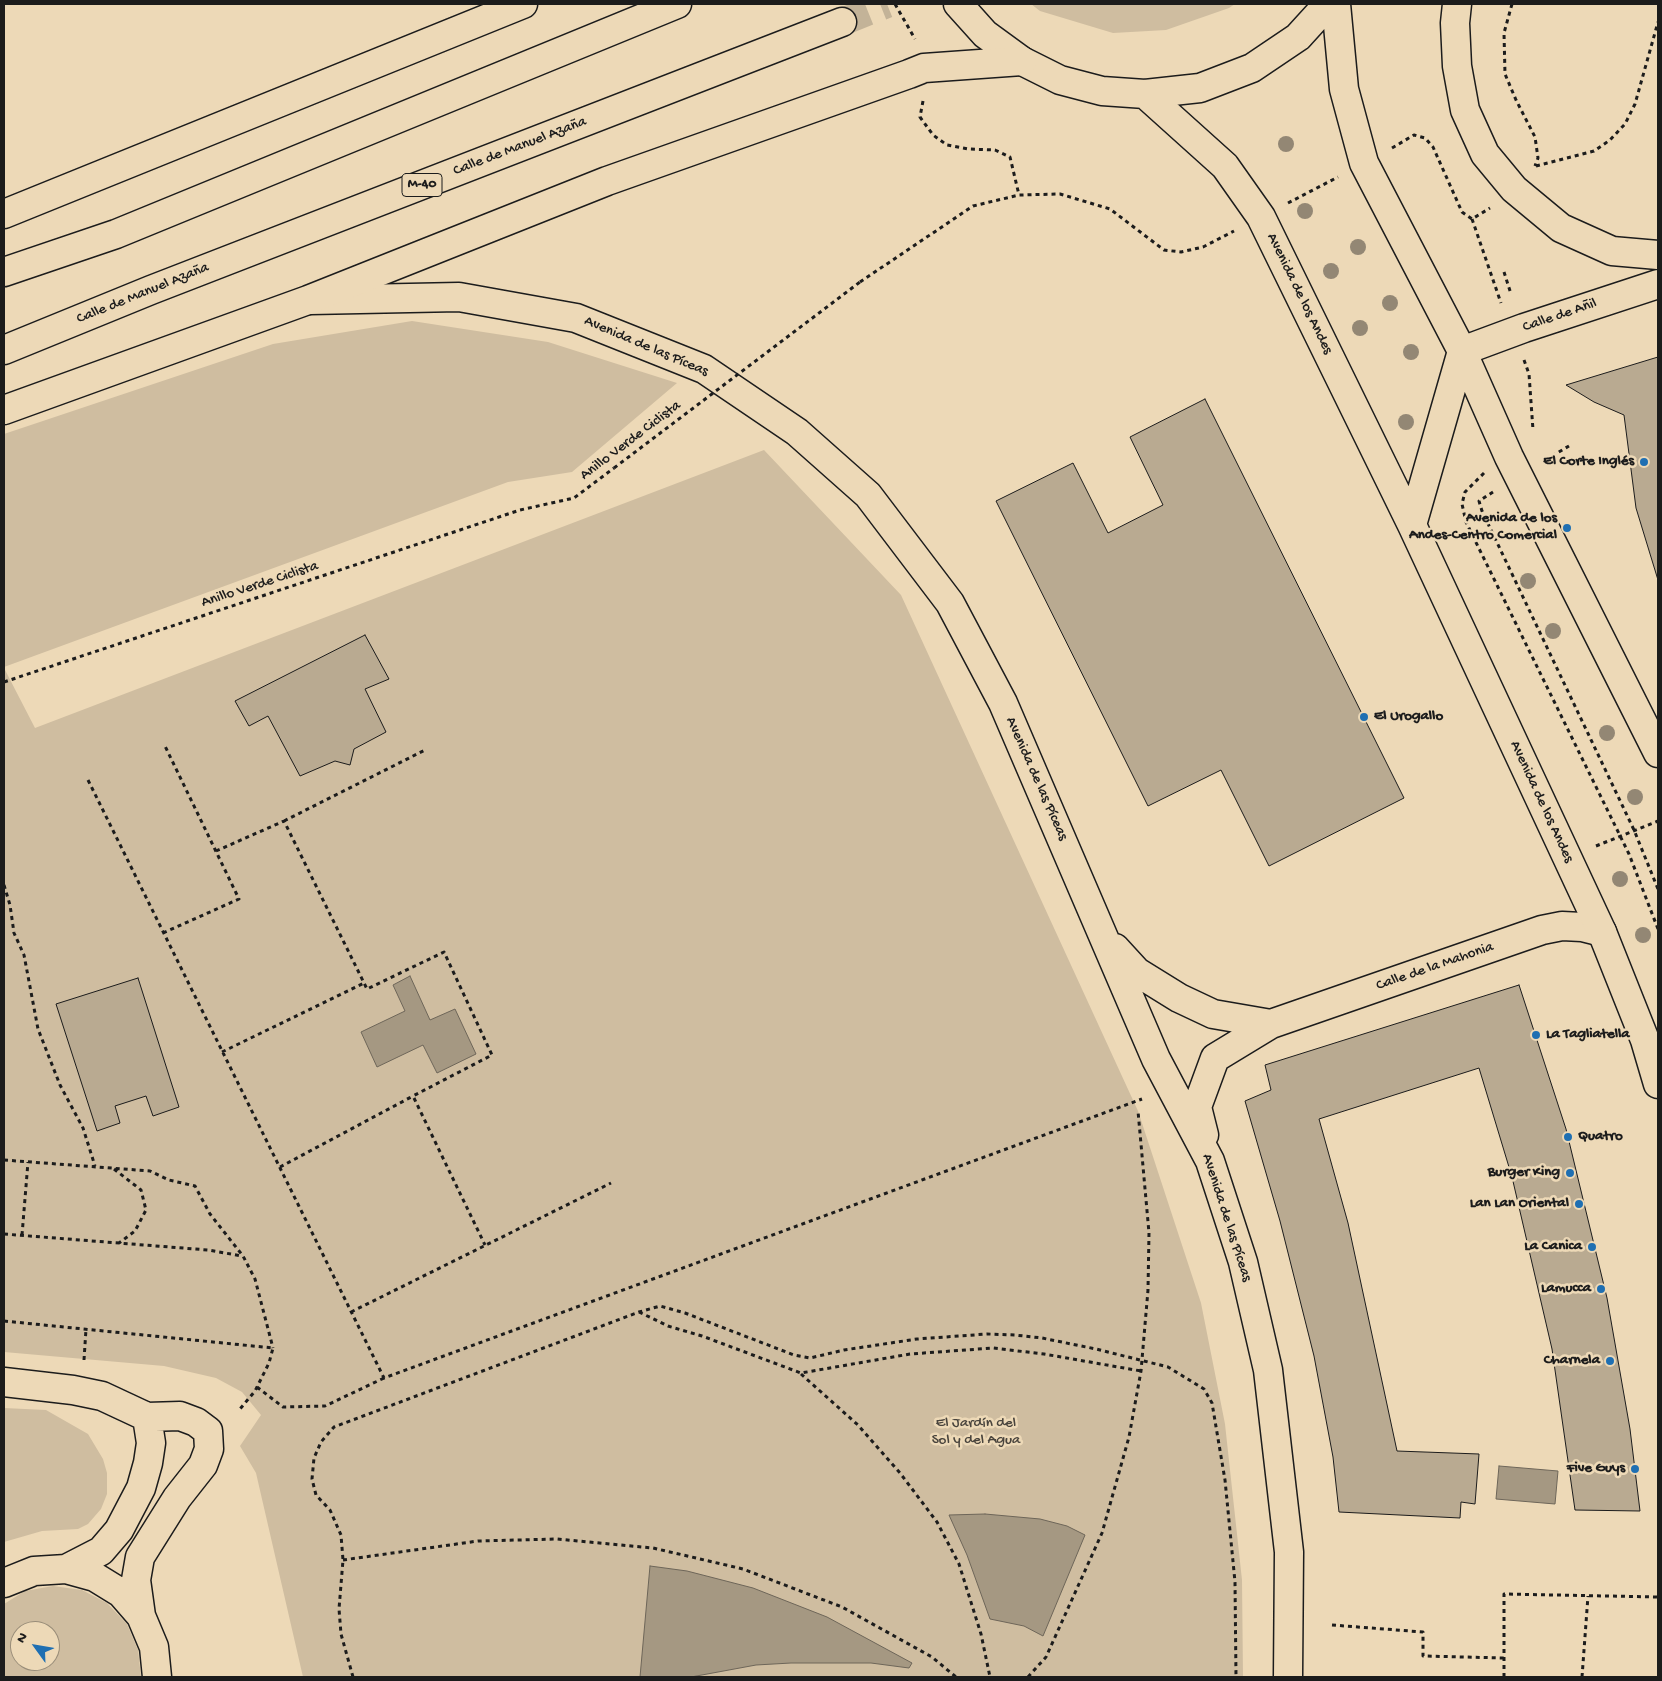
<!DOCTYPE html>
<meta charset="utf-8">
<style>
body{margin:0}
#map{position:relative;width:1662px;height:1681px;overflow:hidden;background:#edd9b7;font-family:"Gochi Hand",sans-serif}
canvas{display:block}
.frame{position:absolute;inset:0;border:5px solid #1c1c1c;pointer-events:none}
.north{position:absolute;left:10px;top:1621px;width:50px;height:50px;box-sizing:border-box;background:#edd9b7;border:1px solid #998d79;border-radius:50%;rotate:302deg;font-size:14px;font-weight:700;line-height:20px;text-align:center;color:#1c1c1c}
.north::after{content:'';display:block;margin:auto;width:18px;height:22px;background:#1f6fb2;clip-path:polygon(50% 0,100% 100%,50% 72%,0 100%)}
</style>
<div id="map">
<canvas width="1662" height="1681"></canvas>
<div class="frame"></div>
<div class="north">N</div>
</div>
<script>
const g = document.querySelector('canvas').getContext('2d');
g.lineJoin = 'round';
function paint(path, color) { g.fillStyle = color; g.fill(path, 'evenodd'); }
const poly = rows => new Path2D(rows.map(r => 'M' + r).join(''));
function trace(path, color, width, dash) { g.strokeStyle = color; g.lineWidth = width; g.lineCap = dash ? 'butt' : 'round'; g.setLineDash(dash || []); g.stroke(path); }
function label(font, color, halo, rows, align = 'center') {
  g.font = font + ' "Gochi Hand",sans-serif'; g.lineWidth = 5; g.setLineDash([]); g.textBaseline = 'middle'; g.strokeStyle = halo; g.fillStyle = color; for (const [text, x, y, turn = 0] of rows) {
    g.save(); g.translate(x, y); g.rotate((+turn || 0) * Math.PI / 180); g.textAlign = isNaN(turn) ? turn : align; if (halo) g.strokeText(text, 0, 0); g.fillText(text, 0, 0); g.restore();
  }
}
paint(poly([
 [1031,4,1235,4,1229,8,1166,30,1113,33,1040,11],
 [412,321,548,342,677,383,572,472,508,482,4,667,4,434,273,344],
 [764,450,901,595,1138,1111,1201,1303,1225,1424,1242,1580,1243,1677,303,1677,256,1473,240,1446,261,1415,242,1392,216,1378,164,1366,4,1352,4,668,35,728],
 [4,1408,46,1410,88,1434,103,1459,107,1473,107,1494,101,1509,88,1524,78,1529,42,1531,4,1542],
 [53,1586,82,1590,107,1603,127,1624,138,1650,141,1677,4,1677,4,1604,25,1591],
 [20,1631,50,1631,50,1661,20,1661]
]), '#cfbda0');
const water = poly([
 [410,976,430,1020,455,1009,476,1054,437,1073,423,1045,377,1067,361,1032,405,1011,393,985,410,976],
 [1499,1466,1558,1471,1555,1504,1496,1499,1499,1466],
 [985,1514,1040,1519,1067,1526,1085,1535,1043,1636,1024,1626,990,1619,967,1555,949,1515,985,1514],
 [650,1566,687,1571,753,1588,827,1617,912,1663,909,1668,871,1663,791,1663,756,1665,691,1677,640,1677,650,1566]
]);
paint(water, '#a59882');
trace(water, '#6e6659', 1);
const building = poly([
 [1658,357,1658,580,1636,508,1624,415,1594,402,1566,385,1658,357],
 [1205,399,1404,798,1269,866,1221,770,1148,806,996,501,1073,463,1108,533,1163,505,1130,437,1205,399],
 [365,635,389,679,365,689,386,732,354,749,350,765,335,761,300,776,268,716,249,726,235,701,365,635],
 [138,978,179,1107,153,1116,146,1096,115,1106,120,1123,97,1131,56,1004,138,978],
 [1519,985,1566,1129,1607,1298,1630,1429,1640,1511,1575,1510,1552,1349,1512,1177,1479,1068,1319,1119,1348,1223,1397,1451,1479,1454,1475,1504,1461,1502,1460,1518,1339,1512,1333,1457,1314,1356,1280,1221,1245,1101,1271,1090,1265,1065,1519,985]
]);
paint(building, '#b9aa91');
trace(building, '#1c1c1c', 1);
trace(poly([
 [842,22,887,4]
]), '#c3b398', 28, [28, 14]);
const minor = poly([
 [310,300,459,297,576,318,704,369,797,432,868,495,950,603,1003,703,1156,1059,1210,1161,1243,1262,1268,1370,1289,1552,1288,1677],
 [1462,351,1524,328,1658,284],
 [1115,948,1137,972,1179,998,1213,1014,1271,1024,1542,930,1562,926,1582,927,1602,932],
 [1204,1135,1197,1107,1215,1058,1271,1024],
 [4,1382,73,1390,102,1396,147,1417,180,1416,196,1422,208,1431,209,1449,203,1465,177,1498,140,1557,136,1580,141,1616],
 [66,1569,101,1551,119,1530,141,1488,148,1463,151,1443,147,1417],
 [4,1583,34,1571,66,1569,95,1577,121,1593,141,1616,154,1647,157,1677]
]);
const secondary = poly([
 [958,4,985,34,1022,61,1060,80,1102,91,1145,94,1200,88,1252,68,1298,37,1328,4],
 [1336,4,1344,89,1364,163,1462,351,1509,457,1658,753],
 [1145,94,1225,166,1261,217,1412,525,1602,932,1645,1040,1658,1084],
 [1412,525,1462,351]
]);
const motorway = poly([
 [1457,4,1455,23,1457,66,1465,110,1485,154,1514,189,1561,228,1612,251,1658,255],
 [4,214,523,4],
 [4,272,116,234,677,4],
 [4,350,151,290,842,22],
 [4,410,308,300,607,181,909,74,924,68,1022,61]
]);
trace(minor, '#1c1c1c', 31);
trace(secondary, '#1c1c1c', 31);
trace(motorway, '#1c1c1c', 31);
trace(poly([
 [895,4,915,39],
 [1512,4,1504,33,1505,74,1516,100,1535,137,1538,158,1535,166],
 [923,101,920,117,933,135,947,145,968,149,995,150,1010,157,1019,195],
 [1392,148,1414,135,1425,138,1433,147,1462,212,1472,219,1490,208],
 [1536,166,1594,151,1610,140,1625,124,1635,104,1658,22],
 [1288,203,1338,177],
 [1472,219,1501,303],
 [1504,272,1511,294],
 [860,282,973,206,1019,195,1060,194,1110,209,1164,250,1181,252,1203,247,1234,231],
 [1524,360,1529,374,1533,430],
 [1545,460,1569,446],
 [1484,473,1465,492,1462,504,1466,522,1629,854,1658,929],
 [1493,492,1479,501,1482,511,1634,830,1658,889],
 [4,682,520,510,574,498,614,468],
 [88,780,384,1378,1142,1099],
 [284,821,425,750],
 [1596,846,1658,821],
 [216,851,284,821,367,989,444,952,492,1055,413,1096,485,1245],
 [4,885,10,905,14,933,24,955,38,1029,60,1085,83,1128,95,1166],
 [163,933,239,899,164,744],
 [222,1052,364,983],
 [4,1160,150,1171,169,1180,195,1186,210,1214,243,1256,255,1279,273,1348],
 [280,1167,413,1096],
 [114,1169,141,1190,146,1210,135,1231,119,1243],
 [4,1234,208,1250,242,1256],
 [22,1235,28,1162],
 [351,1312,611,1183],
 [639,1312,668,1326,702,1336,801,1373,910,1354,993,1348,1044,1354,1141,1371],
 [4,1321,273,1348,269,1363,255,1391,240,1409],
 [84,1360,86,1329],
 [801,1374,858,1425,900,1473,937,1522,959,1564,981,1634,990,1677],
 [257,1387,283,1407,325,1406,384,1378],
 [343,1560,478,1541,557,1539,653,1548,743,1569,842,1607,932,1657,956,1677],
 [1332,1625,1423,1632,1423,1656,1504,1658],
 [353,1677,341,1634,339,1609,343,1560,341,1535,330,1510,316,1495,312,1479,314,1458,321,1442,334,1427,639,1312,660,1306,685,1313,794,1355,810,1358,844,1350,917,1339,987,1334,1015,1335,1042,1338,1096,1349,1168,1367,1204,1389,1212,1403,1225,1480,1235,1582,1236,1677],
 [1028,1677,1046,1657,1102,1533,1129,1437,1141,1371,1148,1290,1149,1233,1138,1111],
 [1504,1677,1504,1594,1658,1597],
 [1582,1677,1588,1596]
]), '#1c1c1c', 3, [4, 4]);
trace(minor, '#edd9b7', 28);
trace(secondary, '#edd9b7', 28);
trace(motorway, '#edd9b7', 28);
trace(poly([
 [614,468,860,282]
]), '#1c1c1c', 3, [4, 4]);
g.fillStyle = '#938774';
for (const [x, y] of [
 [1286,144],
 [1305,211],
 [1358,247],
 [1331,271],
 [1390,303],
 [1360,328],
 [1411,352],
 [1406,422],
 [1528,581],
 [1553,631],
 [1607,733],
 [1635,797],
 [1620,879],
 [1643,935]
]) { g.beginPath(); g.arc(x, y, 8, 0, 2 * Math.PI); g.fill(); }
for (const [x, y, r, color] of [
 [1644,462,5,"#1f6fb2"],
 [1567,528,5,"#1f6fb2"],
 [1364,717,5,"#1f6fb2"],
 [1536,1035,5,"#1f6fb2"],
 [1568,1137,5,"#1f6fb2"],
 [1570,1173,5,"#1f6fb2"],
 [1579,1204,5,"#1f6fb2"],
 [1592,1247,5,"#1f6fb2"],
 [1601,1289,5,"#1f6fb2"],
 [1610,1361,5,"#1f6fb2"],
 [1635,1469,5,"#1f6fb2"]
]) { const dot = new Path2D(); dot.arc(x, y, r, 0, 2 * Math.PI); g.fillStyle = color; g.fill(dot); trace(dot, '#edd9b7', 2); }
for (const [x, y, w] of [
 [422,185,40]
]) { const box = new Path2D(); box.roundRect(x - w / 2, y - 11.5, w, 23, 4); g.fillStyle = '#edd9b7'; g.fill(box); trace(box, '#1c1c1c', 1); }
label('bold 14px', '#1c1c1c', null, [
 ["M-40",422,185]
]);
label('15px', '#1c1c1c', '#edd9b7', [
 ["Calle de Manuel Azaña",520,147,-21],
 ["Calle de Manuel Azaña",143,294,-22],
 ["Avenida de los Andes",1299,294,64],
 ["Calle de Añil",1560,316,-19],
 ["Avenida de las Píceas",646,347,23],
 ["Anillo Verde Ciclista",631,441,-37],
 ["Anillo Verde Ciclista",260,585,-18],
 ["Avenida de las Píceas",1036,779,66],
 ["Avenida de los Andes",1541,802,65],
 ["Calle de la Mahonia",1435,967,-19],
 ["Avenida de las Píceas",1226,1218,72]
]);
label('bold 15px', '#1c1c1c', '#edd9b7', [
 ["El Corte Inglés",1634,462],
 ["Avenida de los",1557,519],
 ["Andes-Centro Comercial",1557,536],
 ["El Urogallo",1374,717,"left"],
 ["La Tagliatella",1546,1035,"left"],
 ["Quatro",1578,1137,"left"],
 ["Burger King",1560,1173],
 ["Lan Lan Oriental",1569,1204],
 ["La Canica",1582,1247],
 ["Lamucca",1591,1289],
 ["Charnela",1600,1361],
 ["Five Guys",1625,1469]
], 'right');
label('15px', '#49443d', '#edd9b7', [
 ["El Jardín del",976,1424],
 ["Sol y del Agua",976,1441]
]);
</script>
